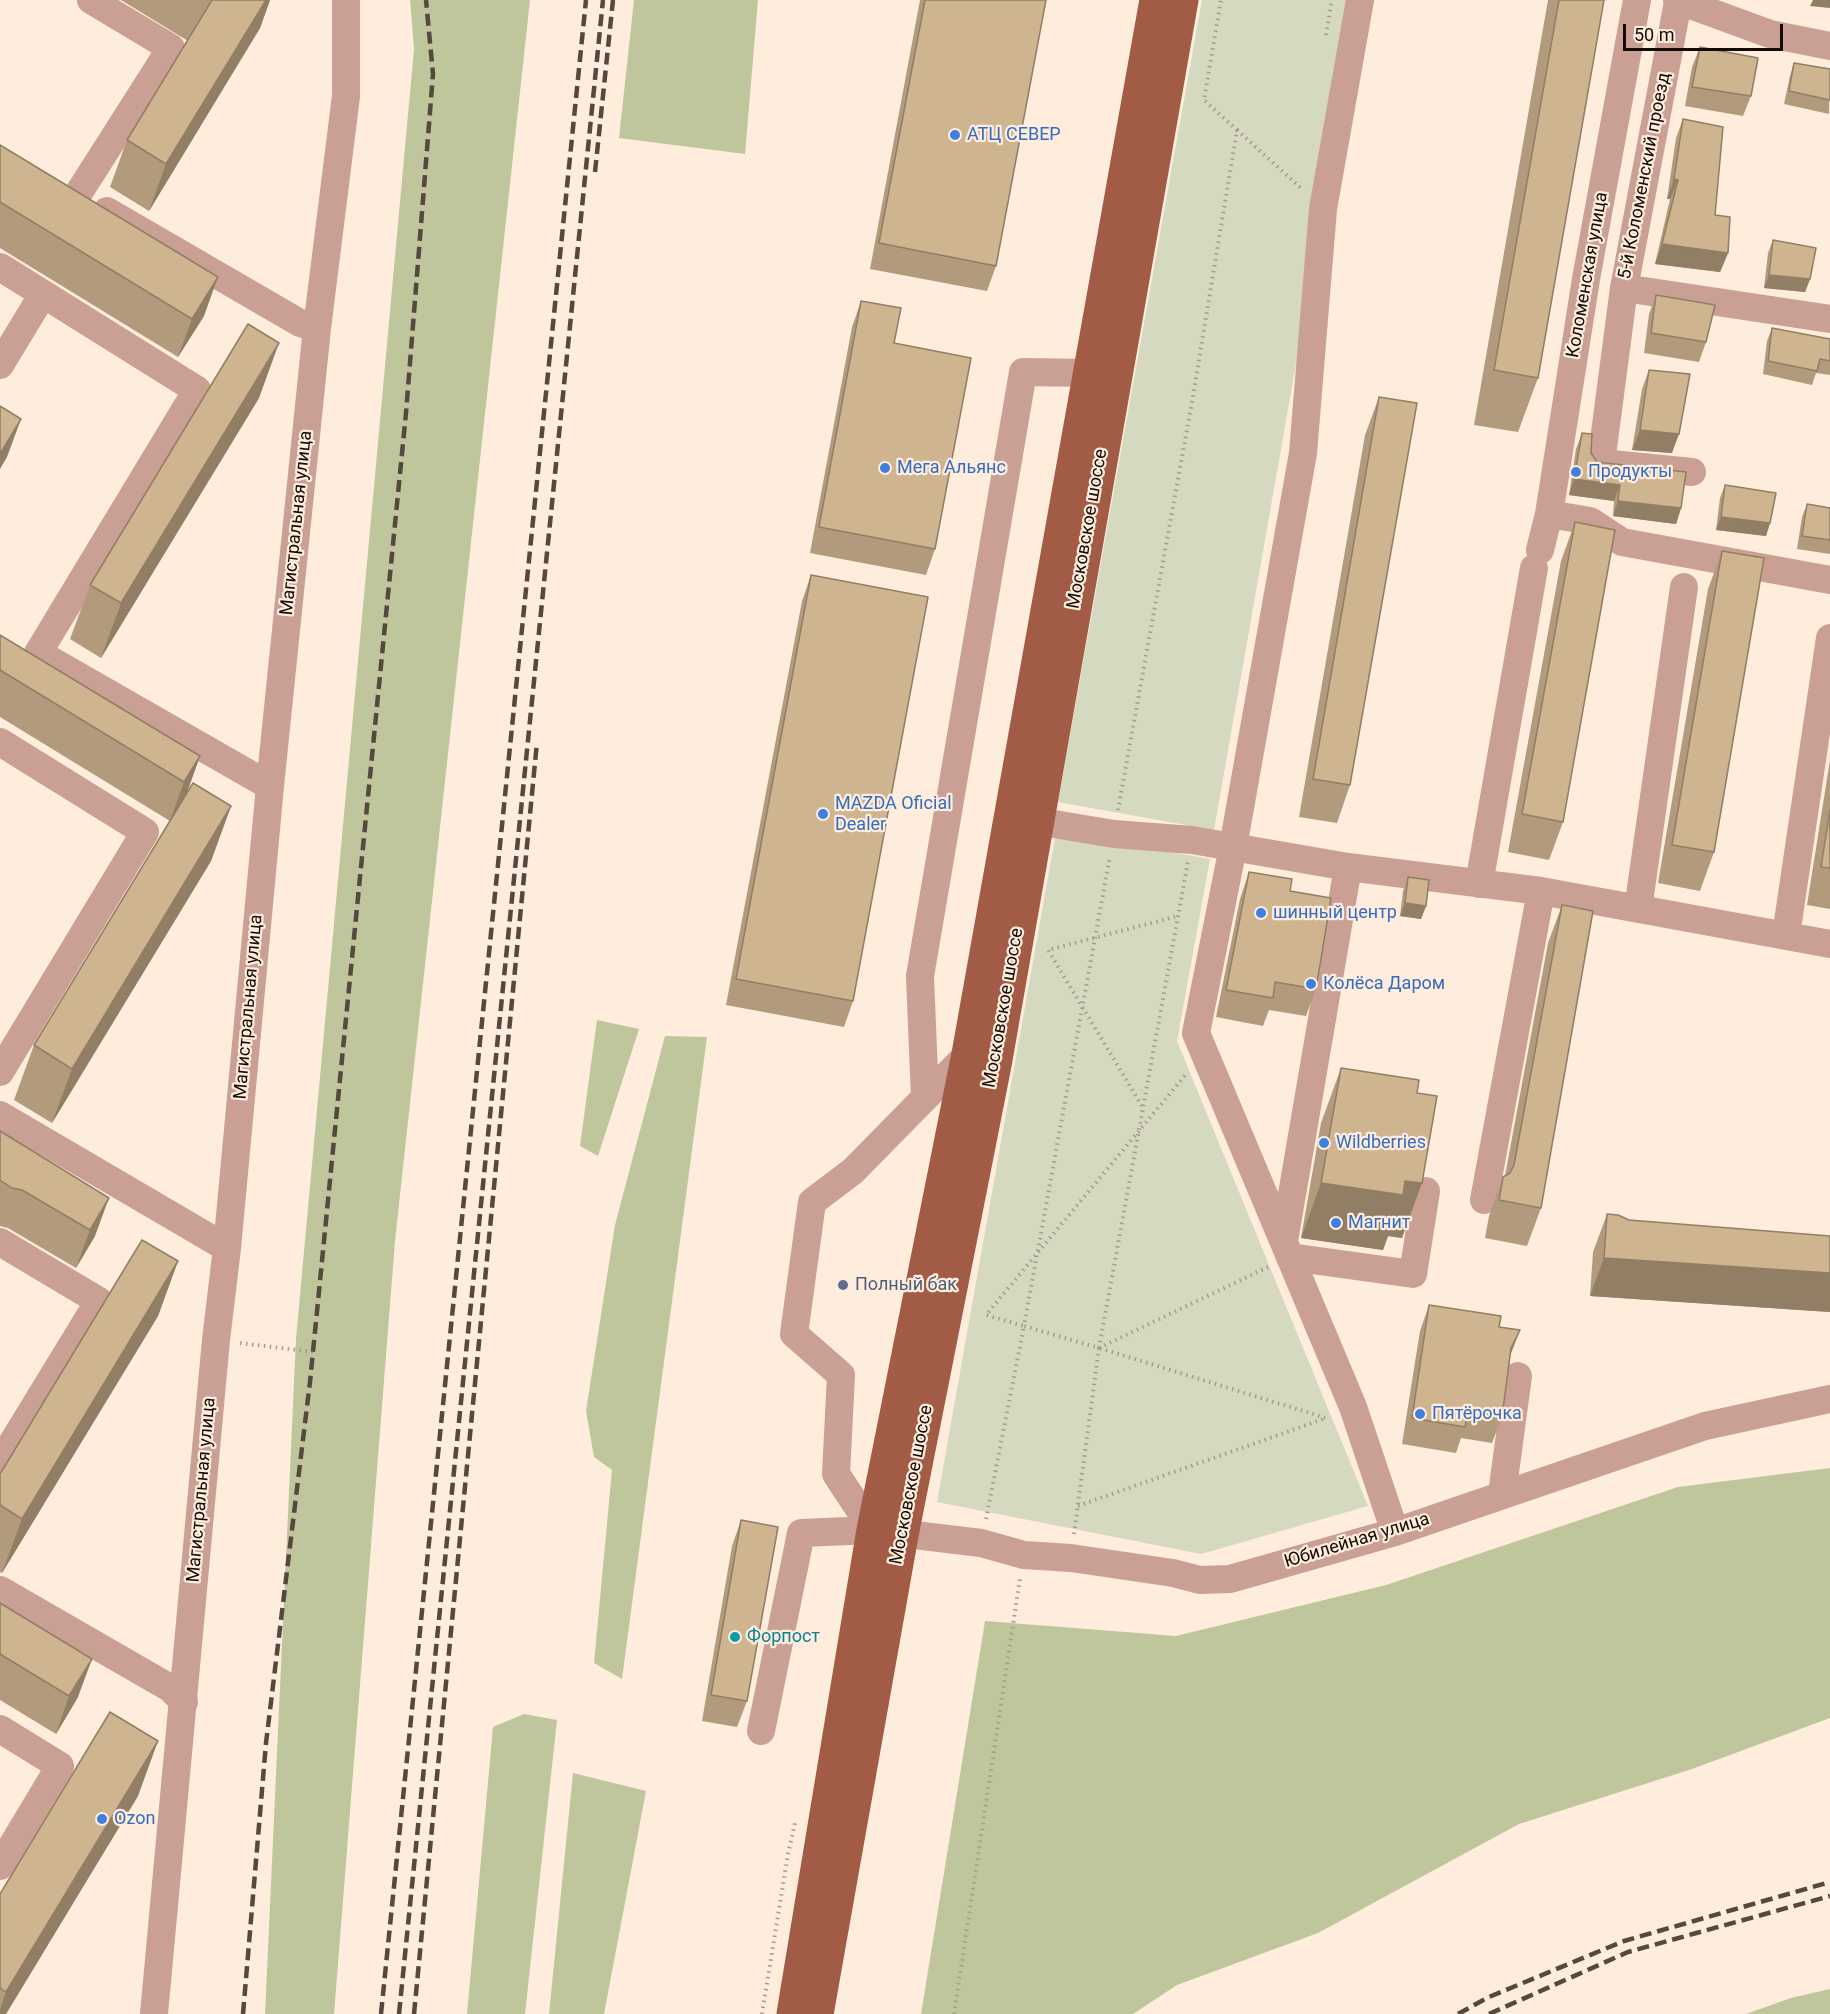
<!DOCTYPE html>
<meta charset="utf-8">
<style>
body{margin:0}
#map{position:relative;width:1830px;height:2014px;overflow:hidden;background:#feecdd;font-family:Roboto,sans-serif}
canvas{display:block}
.scale{position:absolute;left:1623px;top:24px;width:160px;height:27px;box-sizing:border-box;border:3px solid #140a04;border-top:0;padding-left:8px;font-size:18px;line-height:21px;white-space:nowrap;color:#140a04;-webkit-text-stroke:4px #feecdd;paint-order:stroke}
</style>
<div id="map">
<canvas width="1830" height="2014"></canvas>
<div class="scale">50 m</div>
</div>
<script>
const g = document.querySelector('canvas').getContext('2d');
g.lineJoin = 'round';
function paint(path, color) { g.fillStyle = color; g.fill(path, 'evenodd'); }
const poly = rows => new Path2D(rows.map(r => 'M' + r).join(''));
function trace(path, color, width, dash) { g.strokeStyle = color; g.lineWidth = width; g.lineCap = dash ? 'butt' : 'round'; g.setLineDash(dash || []); g.stroke(path); }
function label(font, color, halo, rows, align = 'center') {
  g.font = font + ' Roboto,sans-serif'; g.lineWidth = 4.5; g.setLineDash([]); g.textBaseline = 'middle'; g.strokeStyle = halo; g.fillStyle = color; for (const [text, x, y, turn = 0] of rows) {
    g.save(); g.translate(x, y); g.rotate((+turn || 0) * Math.PI / 180); g.textAlign = isNaN(turn) ? turn : align; if (halo) g.strokeText(text, 0, 0); g.fillText(text, 0, 0); g.restore();
  }
}
paint(poly([
 [1202,0,1360,0,1214,830,1058,802],
 [1056,832,1210,859,1177,1041,1368,1506,1201,1554,937,1502]
]), '#d5d9bf');
paint(poly([
 [410,0,530,0,395,1241,334,2014,265,2014,296,1339,414,49],
 [634,0,758,0,745,154,619,138],
 [597,1020,639,1029,598,1156,580,1146],
 [665,1036,707,1037,622,1679,594,1663,612,1470,594,1457,586,1411,615,1225],
 [1830,1468,1830,1718,1692,1769,1519,1824,1318,1933,1177,1985,1133,2014,921,2014,985,1621,1176,1636,1386,1585,1678,1487],
 [524,1714,557,1720,525,2014,467,2014,493,1727],
 [573,1773,646,1791,604,2014,549,2014],
 [1830,1989,1830,2014,1746,2014,1791,1998]
]), '#c0c69b');
trace(poly([
 [1326,35,1332,0],
 [1237,130,1303,190],
 [1118,810,1192,402,1237,130,1204,100,1221,0],
 [1142,1106,1048,950,1178,916],
 [240,1343,313,1352],
 [1099,1348,1188,862],
 [1099,1348,1268,1267],
 [1078,1506,1326,1418,1099,1348],
 [986,1519,1024,1326,986,1315,1187,1073],
 [1074,1534,1099,1348,1024,1326,1110,856],
 [762,2014,788,1854,795,1823],
 [954,2014,1020,1579]
]), '#a99a8e', 4, [1.5, 4.5]);
trace(poly([
 [1360,0,1323,209,1303,453,1233,847,1196,1033,1353,1407,1395,1532],
 [1677,0,1770,34,1830,46],
 [1678,2,1624,288,1830,319],
 [78,194,171,48,91,0],
 [107,211,300,323,317,328],
 [0,267,197,390,38,653,270,786],
 [1624,288,1601,463,1692,472],
 [0,365,43,294],
 [1549,514,1590,521,1622,542,1830,580],
 [1540,550,1549,514,1586,279,1637,0],
 [0,742,145,832,0,1072],
 [1036,821,1114,834,1192,840,1348,867,1541,891,1830,944],
 [1479,884,1534,568],
 [1638,909,1684,587],
 [1786,935,1830,638],
 [925,1098,920,976,1023,372,1090,373],
 [0,1115,227,1248],
 [1484,1200,1541,891],
 [1284,1241,1348,867],
 [0,1242,99,1301,0,1463],
 [1290,1257,1413,1274,1426,1191],
 [1502,1494,1518,1376],
 [873,1530,836,1474,841,1375,794,1334,812,1202,853,1171,968,1054],
 [0,1590,170,1688,184,1702],
 [0,1729,60,1766,0,1866],
 [761,1731,801,1533,873,1530,981,1543,1024,1555,1071,1558,1173,1573,1200,1580,1230,1579,1395,1532,1705,1426,1830,1399],
 [154,2014,216,1340,227,1248,270,786,317,328,346,96,346,0]
]), '#c9a093', 28);
trace(poly([
 [793,2014,873,1530,968,1054,1156,0],
 [817,2014,902,1535,995,1065,1182,0]
]), '#a25b45', 33);
trace(poly([
 [595,172,613,0],
 [243,2014,266,1743,310,1382,406,413,433,74,426,0],
 [381,2014,586,0],
 [399,2014,603,0],
 [414,2014,537,742],
 [1458,2014,1489,1997,1624,1941,1830,1882],
 [1489,2014,1628,1952,1830,1896]
]), '#54483f', 4.5, [12, 6]);
paint(poly([
 [121,0,270,0,260,28,149,211,110,187,127,140,188,41],
 [920,0,1046,0,996,266,987,291,870,269],
 [1548,0,1604,0,1538,378,1518,432,1474,425],
 [1700,47,1751,96,1743,116,1685,106,1692,67],
 [1794,63,1830,69,1829,114,1784,104,1790,76],
 [1683,119,1728,253,1720,272,1655,264,1670,199,1667,199,1676,138],
 [0,145,204,316,178,357,0,248],
 [1773,240,1810,279,1805,292,1764,288,1768,253],
 [1656,295,1706,342,1699,362,1644,353,1649,314],
 [861,301,894,343,935,549,926,575,810,553,852,327],
 [1772,328,1830,339,1830,375,1816,373,1812,385,1763,374,1767,341],
 [1649,370,1672,453,1632,450,1642,389],
 [1379,397,1350,785,1337,823,1299,817,1365,435],
 [259,398,101,658,70,639,90,585],
 [1582,433,1591,453,1597,462,1681,508,1676,524,1613,516,1614,501,1569,495,1576,449],
 [1725,485,1770,523,1766,536,1716,530,1720,498],
 [1807,504,1830,508,1830,554,1797,549,1802,517],
 [1575,522,1563,822,1549,860,1508,852,1561,561],
 [1722,551,1714,852,1700,891,1658,883,1708,589],
 [811,575,853,1001,844,1027,726,1005,802,601],
 [0,635,200,756,186,795,231,806,211,861,52,1123,14,1100,34,1045,170,821,0,717],
 [1830,760,1830,909,1807,905],
 [1249,872,1290,891,1316,989,1306,1016,1269,1010,1263,1026,1216,1017,1240,899],
 [1408,877,1426,906,1421,919,1400,916,1403,891],
 [1562,905,1541,1208,1527,1246,1485,1238,1489,1216,1503,1177,1505,1176,1548,943],
 [1341,1068,1402,1238,1388,1236,1383,1250,1301,1238,1321,1123],
 [0,1131,95,1236,76,1268,8,1228,0,1226],
 [1607,1214,1629,1220,1830,1236,1830,1312,1590,1296,1593,1252],
 [178,1261,158,1316,2,1573,0,1572,0,1474],
 [1429,1305,1499,1327,1510,1357,1502,1417,1492,1443,1461,1438,1456,1453,1402,1444,1420,1331],
 [741,1520,747,1701,737,1727,702,1721,732,1546],
 [0,1603,78,1697,56,1734,0,1700],
 [138,1796,6,2014,0,2014,0,1894]
]), '#b29b7c');
paint(poly([
 [266,0,270,0,260,28,149,211,166,164],
 [1813,0,1830,0,1830,8,1810,6],
 [1674,179,1678,180,1670,199,1667,199],
 [1662,244,1728,253,1720,272,1655,264],
 [1769,275,1810,279,1805,292,1764,288],
 [218,277,204,316,178,357,192,319],
 [279,343,259,398,101,658,121,603],
 [21,419,7,457,0,469,0,454],
 [1640,430,1679,434,1672,453,1632,450],
 [1574,479,1620,485,1614,501,1569,495],
 [1618,501,1681,508,1676,524,1613,516],
 [1721,517,1770,523,1766,536,1716,530],
 [200,756,186,795,170,821,184,782],
 [231,806,211,861,52,1123,72,1069],
 [1405,903,1426,906,1421,919,1400,916],
 [1405,1181,1422,1183,1402,1238,1388,1236,1383,1250,1301,1238,1321,1183],
 [109,1198,95,1236,76,1268,90,1230],
 [1604,1258,1830,1273,1830,1312,1590,1296],
 [178,1261,158,1316,2,1573,22,1519],
 [1520,1330,1510,1356,1511,1348],
 [92,1659,78,1697,56,1734,69,1696],
 [158,1741,138,1796,6,2014,0,2014,0,2009,6,1992]
]), '#917e65');
const building = poly([
 [212,0,266,0,166,164,127,140,212,0],
 [925,0,1046,0,996,266,879,243,925,0],
 [1559,0,1604,0,1538,378,1494,370,1559,0],
 [1700,47,1758,58,1751,96,1692,87,1700,47],
 [1794,63,1830,69,1830,100,1789,91,1794,63],
 [1683,119,1723,127,1715,215,1730,217,1728,253,1662,244,1678,180,1674,179,1683,119],
 [0,145,218,277,192,319,0,202,0,145],
 [1773,240,1816,248,1810,279,1769,275,1773,240],
 [1656,295,1715,305,1706,342,1651,333,1656,295],
 [861,301,901,308,894,343,971,358,935,549,819,527,861,301],
 [248,324,279,343,121,603,90,585,248,324],
 [1772,328,1830,339,1830,361,1820,359,1817,371,1768,361,1772,328],
 [1649,370,1690,374,1679,434,1640,430,1649,370],
 [1379,397,1417,403,1350,785,1313,779,1379,397],
 [0,406,21,419,0,454,0,406],
 [1582,433,1592,434,1591,453,1597,462,1686,472,1681,508,1618,501,1620,485,1574,479,1582,433],
 [1725,485,1776,493,1770,523,1721,517,1725,485],
 [1807,504,1830,508,1830,540,1802,536,1807,504],
 [1575,522,1615,530,1563,822,1522,814,1575,522],
 [1722,551,1764,558,1714,852,1672,845,1722,551],
 [811,575,928,597,853,1001,736,979,811,575],
 [0,635,200,756,184,782,0,670,0,635],
 [193,783,231,806,72,1069,34,1045,193,783],
 [1830,810,1830,868,1821,867,1830,810],
 [1249,872,1292,879,1290,891,1331,898,1316,989,1275,982,1273,998,1226,990,1249,872],
 [1408,877,1429,880,1426,906,1405,903,1408,877],
 [1562,905,1593,911,1541,1208,1499,1200,1503,1177,1510,1173,1514,1165,1562,905],
 [1341,1068,1419,1080,1417,1093,1437,1096,1422,1183,1405,1181,1403,1195,1321,1183,1341,1068],
 [0,1131,109,1198,90,1230,22,1190,12,1188,0,1180,0,1131],
 [1607,1214,1618,1215,1629,1220,1830,1236,1830,1273,1604,1258,1607,1214],
 [142,1240,178,1261,22,1519,0,1505,0,1474,142,1240],
 [1429,1305,1501,1316,1499,1327,1520,1330,1511,1348,1502,1417,1468,1411,1465,1427,1412,1418,1429,1305],
 [741,1520,778,1527,747,1701,711,1695,741,1520],
 [0,1603,92,1659,69,1696,0,1654,0,1603],
 [110,1712,158,1741,6,1992,0,1988,0,1894,110,1712]
]);
paint(building, '#cfb490');
trace(building, '#917e65', 1.5);
for (const [x, y, r, color] of [
 [955,135,6,"#3f7fe0"],
 [885,468,6,"#3f7fe0"],
 [1576,472,6,"#3f7fe0"],
 [823,814,6,"#3f7fe0"],
 [1261,913,6,"#3f7fe0"],
 [1311,984,6,"#3f7fe0"],
 [1324,1143,6,"#3f7fe0"],
 [1336,1223,6,"#3f7fe0"],
 [843,1285,6,"#5c6f8a"],
 [1420,1414,6,"#3f7fe0"],
 [735,1637,6,"#0f9aa8"],
 [102,1819,6,"#3f7fe0"]
]) { const dot = new Path2D(); dot.arc(x, y, r, 0, 2 * Math.PI); g.fillStyle = color; g.fill(dot); trace(dot, '#feecdd', 2); }
label('18px', '#366cbe', '#feecdd', [
 ["АТЦ СЕВЕР",967,135],
 ["Мега Альянс",897,468],
 ["Продукты",1588,472],
 ["MAZDA Oficial",835,804],
 ["Dealer",835,825],
 ["шинный центр",1273,913],
 ["Колёса Даром",1323,984],
 ["Wildberries",1336,1143],
 ["Магнит",1348,1223],
 ["Пятёрочка",1432,1414],
 ["Ozon",114,1819]
], 'left');
label('18px', '#140a04', '#feecdd', [
 ["5-й Коломенский проезд",1645,176,-79],
 ["Коломенская улица",1588,275,-80],
 ["Магистральная улица",297,523,-84],
 ["Московское шоссе",1088,529,-80],
 ["Магистральная улица",249,1007,-85],
 ["Московское шоссе",1004,1008,-80],
 ["Московское шоссе",912,1485,-79],
 ["Магистральная улица",202,1490,-85],
 ["Юбилейная улица",1357,1541,-17]
]);
label('18px', '#4e5e75', '#feecdd', [
 ["Полный бак",855,1285]
], 'left');
label('18px', '#0d838f', '#feecdd', [
 ["Форпост",747,1637]
], 'left');
</script>
